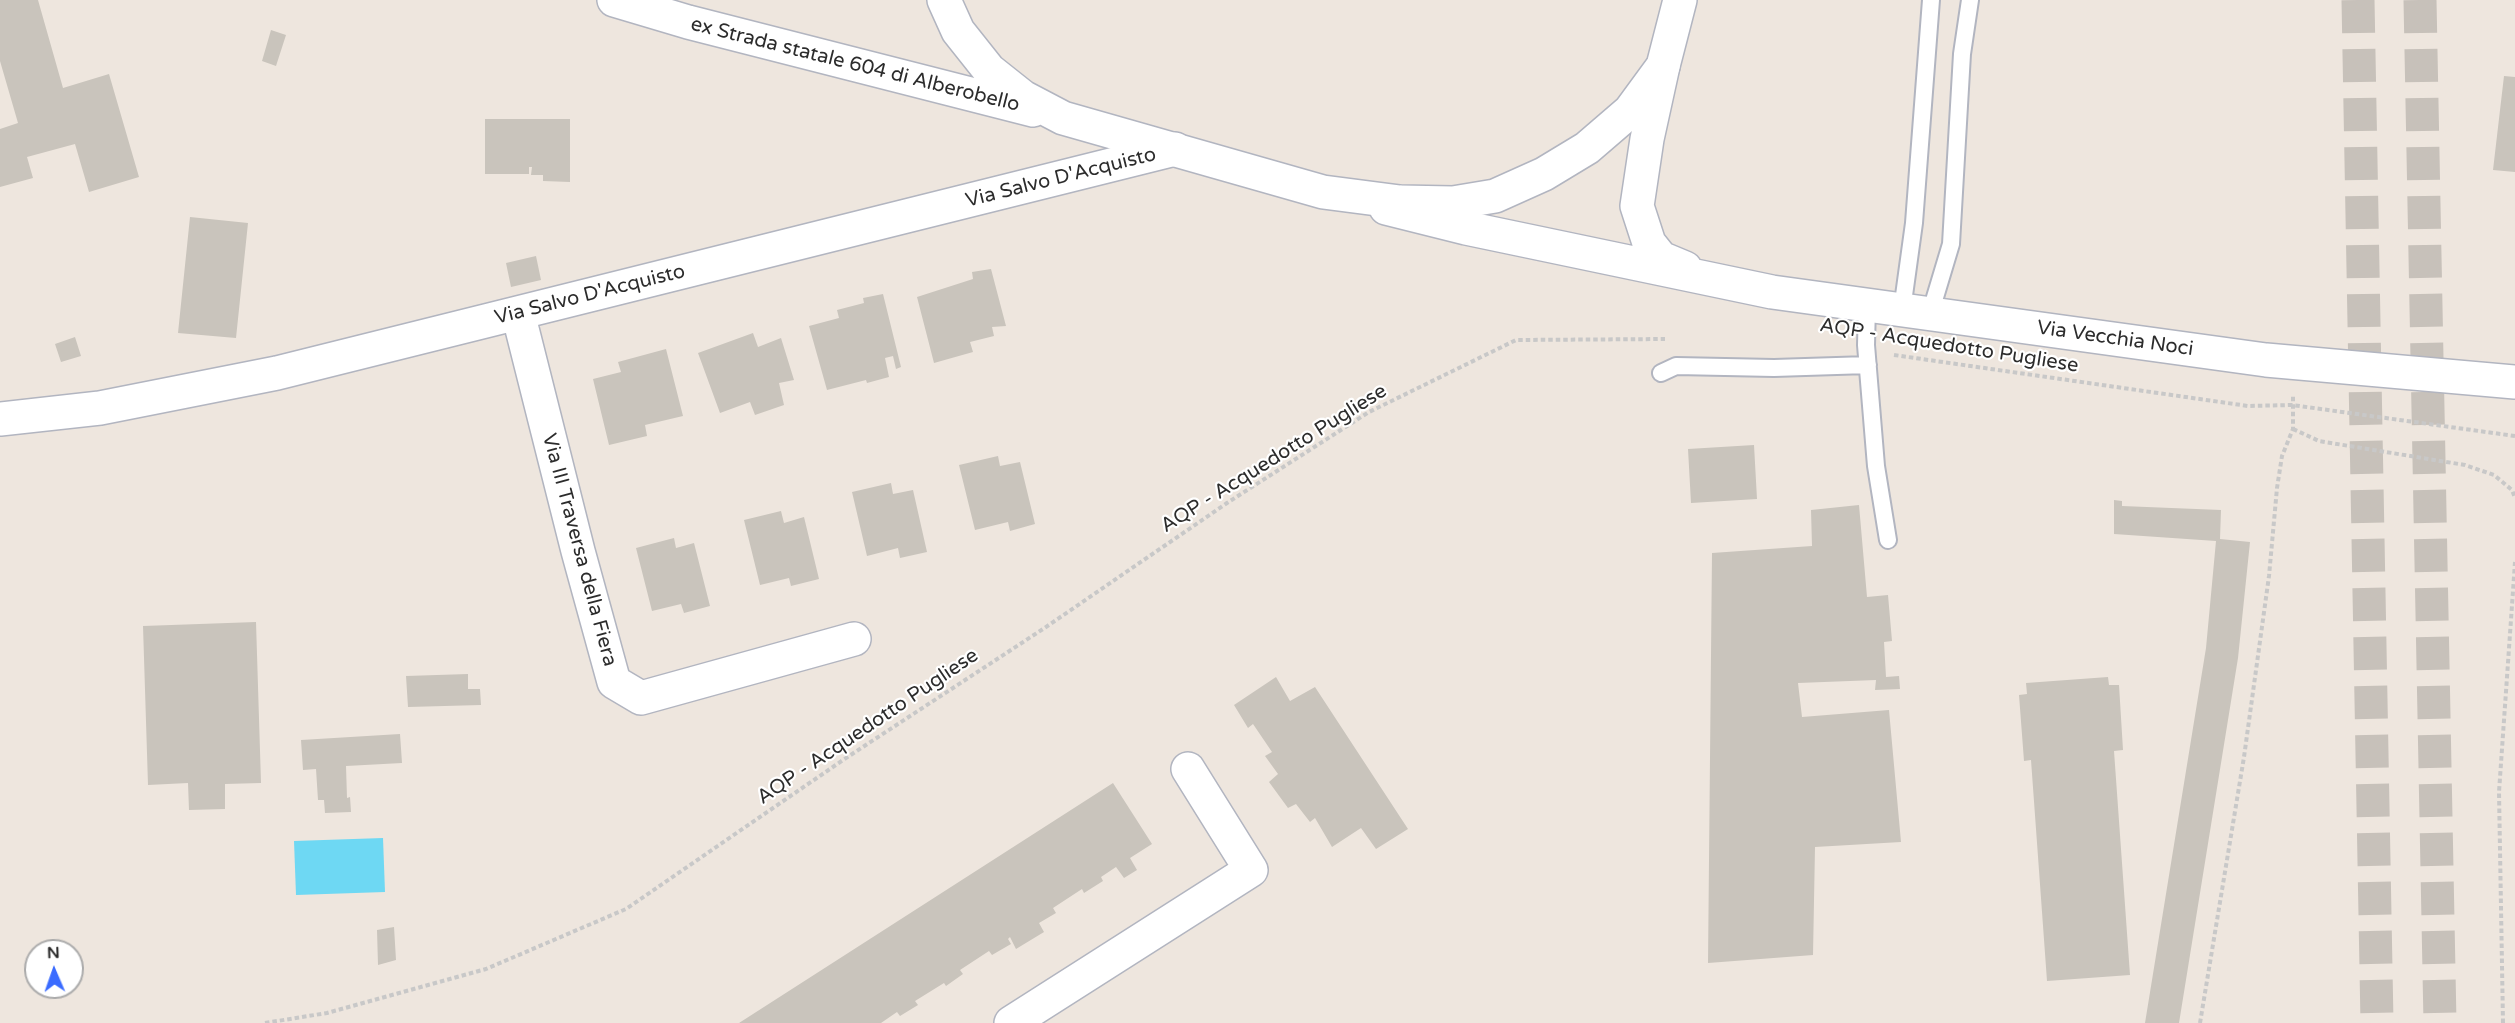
<!DOCTYPE html>
<style>
body{margin:0}
#map{position:relative;width:2515px;height:1023px;overflow:hidden;background:#eee6de;font-family:"Varela Round",sans-serif}
canvas{display:block}
.north{position:absolute;left:24px;top:939px;width:60px;height:60px;box-sizing:border-box;background:#fff;border:2px solid #ababab;border-radius:50%;rotate:358deg;font-size:16px;font-weight:700;line-height:24px;text-align:center;color:#2c2c2c}
.north::after{content:'';display:block;margin:auto;width:21px;height:27px;background:#3a6bff;clip-path:polygon(50% 0,100% 100%,50% 72%,0 100%)}
</style>
<div id="map">
<canvas width="2515" height="1023"></canvas>
<div class="north">N</div>
</div>
<script>
const g = document.querySelector('canvas').getContext('2d');
g.lineJoin = 'round';
function paint(path, color) { g.fillStyle = color; g.fill(path, 'evenodd'); }
const poly = rows => new Path2D(rows.map(r => 'M' + r).join(''));
function trace(path, color, width, dash) { g.strokeStyle = color; g.lineWidth = width; g.lineCap = dash ? 'butt' : 'round'; g.setLineDash(dash || []); g.stroke(path); }
function label(font, color, halo, rows, align = 'center') {
  g.font = font + ' "Varela Round",sans-serif'; g.lineWidth = 4.5; g.setLineDash([]); g.textBaseline = 'middle'; g.strokeStyle = halo; g.fillStyle = color; for (const [text, x, y, turn = 0] of rows) {
    g.save(); g.translate(x, y); g.rotate((+turn || 0) * Math.PI / 180); g.textAlign = isNaN(turn) ? turn : align; if (halo) g.strokeText(text, 0, 0); g.fillText(text, 0, 0); g.restore();
  }
}
paint(poly([
 [383,838,385,892,296,895,294,841]
]), '#6ed8f3');
paint(poly([
 [0,0,38,0,63,88,109,74,139,177,89,192,75,144,27,157,33,178,0,187,0,129,18,123,0,61],
 [271,30,286,35,276,66,262,61],
 [2504,76,2515,77,2515,172,2493,170],
 [485,119,570,119,570,182,543,181,543,175,531,175,532,167,529,167,529,174,485,174],
 [190,217,248,223,236,338,178,333],
 [536,256,541,280,511,287,506,263],
 [991,269,1006,326,992,327,994,336,970,342,973,352,934,363,917,297,973,279,972,272],
 [883,294,901,367,896,369,893,356,885,358,889,377,867,383,866,380,827,390,809,326,839,318,837,310,864,303,863,298],
 [753,333,758,347,781,338,794,380,779,383,784,405,755,415,750,402,720,413,698,353],
 [75,337,81,356,61,362,55,344],
 [666,349,683,416,645,425,647,436,609,445,593,379,621,372,618,362],
 [1754,445,1757,499,1691,503,1688,449],
 [998,456,1000,466,1020,462,1035,524,1010,531,1008,522,975,530,959,465],
 [891,483,893,494,913,490,927,552,900,558,898,548,867,556,852,492],
 [2114,500,2122,501,2122,506,2221,510,2220,539,2250,542,2238,658,2179,1023,2145,1023,2206,648,2216,541,2114,534],
 [1859,505,1867,597,1888,595,1892,641,1884,642,1886,677,1899,676,1900,689,1875,690,1876,680,1798,683,1802,717,1889,710,1901,842,1815,847,1813,955,1708,963,1712,553,1812,546,1811,510],
 [781,511,784,523,804,517,819,579,791,586,789,578,760,585,744,520],
 [674,538,676,548,694,543,710,606,684,613,681,604,652,611,636,548],
 [256,622,261,783,225,784,225,809,189,810,188,783,148,785,143,626],
 [468,674,468,689,480,689,481,705,408,707,406,676],
 [1276,677,1290,701,1315,687,1408,829,1376,849,1361,828,1332,847,1315,818,1310,822,1296,804,1288,808,1269,782,1278,774,1265,756,1272,752,1253,724,1248,728,1234,705],
 [2108,677,2109,685,2119,685,2123,750,2114,751,2130,975,2047,981,2031,760,2024,761,2019,695,2027,694,2026,683],
 [400,734,402,763,346,766,347,798,350,797,351,812,325,813,324,800,318,800,316,769,303,770,301,740],
 [1113,783,1152,844,1130,858,1137,870,1124,878,1116,867,1101,877,1103,881,1084,893,1082,889,1053,908,1056,913,1039,923,1044,932,1016,949,1010,937,1008,939,1011,944,992,955,989,951,960,970,963,974,946,986,944,983,915,1001,918,1005,900,1016,897,1012,881,1023,739,1023],
 [394,927,396,960,378,965,377,930]
]), '#c9c4bc');
trace(poly([
 [2358,0,2377,1023],
 [2420,0,2440,1023]
]), '#c7c1ba', 33, [33, 16]);
const service = poly([
 [1867,306,1866,345,1876,466,1888,540],
 [1902,310,1914,223,1931,0],
 [1930,314,1951,244,1962,54,1970,0],
 [1661,373,1676,366,1774,368,1868,365]
]);
const minor = poly([
 [518,313,578,551,614,682,641,698,854,639],
 [0,419,100,408,277,373,1175,149],
 [1011,1023,1251,870,1188,769]
]);
const tertiary = poly([
 [1663,66,1647,139,1637,206,1649,243,1661,258,1685,268],
 [1386,208,1466,228,1772,292,2266,360,2515,382]
]);
const secondary = poly([
 [614,0,688,22,1033,110],
 [944,0,958,31,989,70,1023,97,1063,118,1323,192,1400,202,1453,203,1495,196,1544,174,1587,148,1630,111,1663,66,1680,0]
]);
trace(service, '#b2b5c0', 20);
trace(minor, '#b2b5c0', 36);
trace(tertiary, '#b2b5c0', 36);
trace(secondary, '#b2b5c0', 36);
trace(poly([
 [1894,355,2248,406,2292,405,2515,436],
 [2293,429,2319,441,2465,465,2494,475,2512,490,2515,498],
 [265,1023,327,1013,486,969,626,909,843,760,1043,629,1227,503,1369,412,1516,340,1665,339],
 [2200,1023,2244,757,2269,576,2277,488,2282,456,2293,429,2293,396],
 [2503,1023,2499,792,2515,562]
]), '#c8c8c8', 4, [4.5, 3]);
trace(service, '#fff', 16);
trace(minor, '#fff', 33);
trace(tertiary, '#fff', 33);
trace(secondary, '#fff', 33);
label('20px', '#2c2c2c', '#fff', [
 ["ex Strada statale 604 di Alberobello",855,65,14],
 ["Via Salvo D'Acquisto",1061,178,-14],
 ["Via Salvo D'Acquisto",590,295,-14],
 ["Via Vecchia Noci",2115,339,8],
 ["AQP - Acquedotto Pugliese",1949,346,9],
 ["AQP - Acquedotto Pugliese",1274,459,-32],
 ["Via III Traversa della Fiera",579,550,75],
 ["AQP - Acquedotto Pugliese",868,727,-34]
]);
</script>
